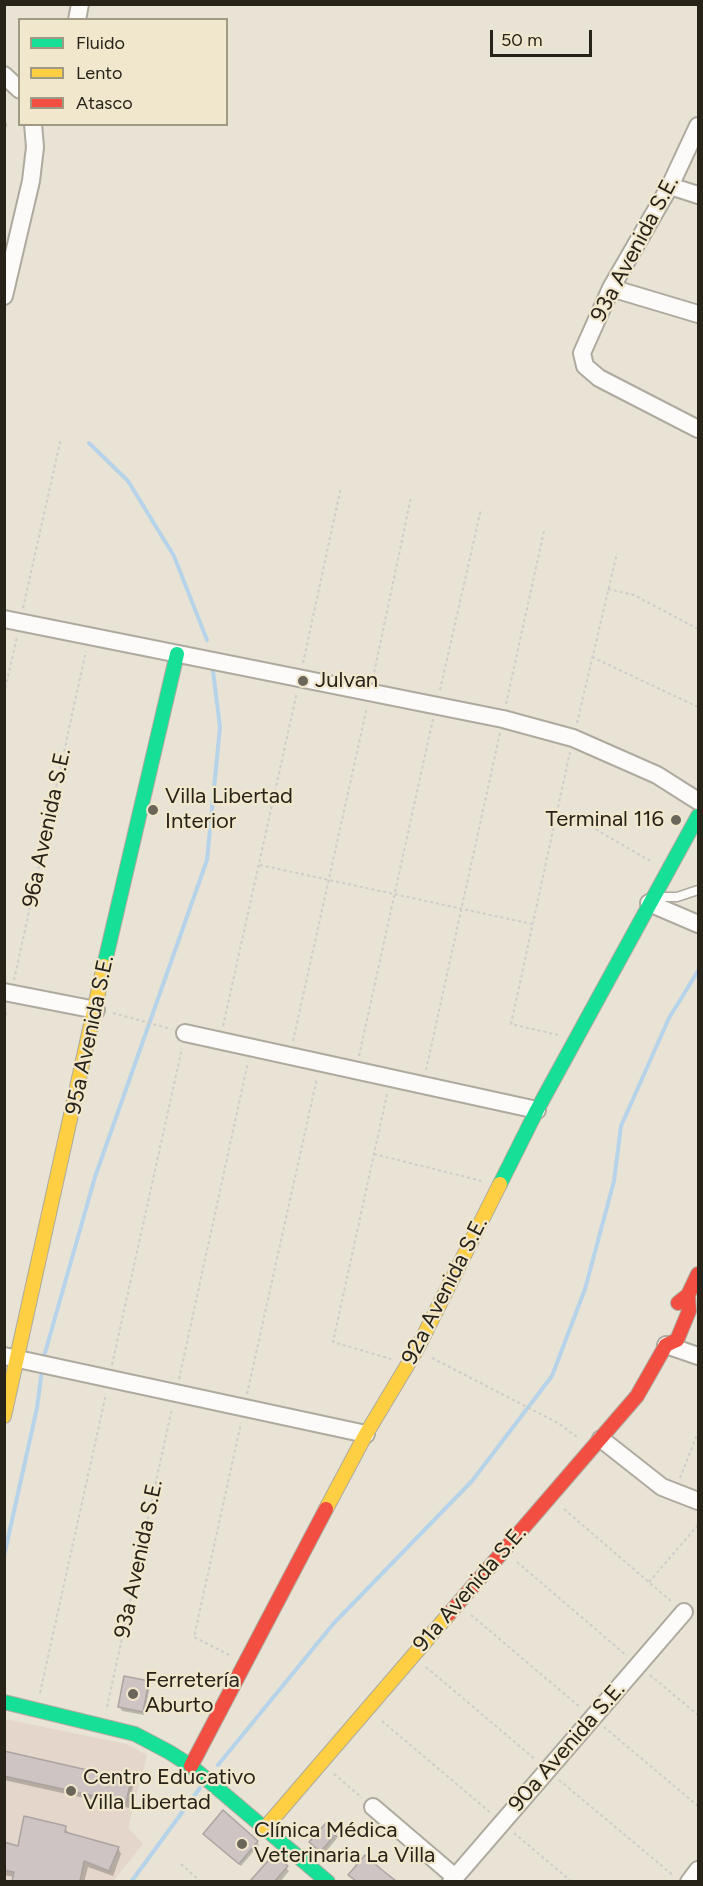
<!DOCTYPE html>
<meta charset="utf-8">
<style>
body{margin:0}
#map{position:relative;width:703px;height:1886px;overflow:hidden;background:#e8e3d4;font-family:Figtree,sans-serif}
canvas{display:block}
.frame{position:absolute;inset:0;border:6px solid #272319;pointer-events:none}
.legend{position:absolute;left:18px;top:18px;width:210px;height:108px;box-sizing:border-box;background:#f0e7cc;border:2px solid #a09984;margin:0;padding:8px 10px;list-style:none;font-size:18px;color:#272319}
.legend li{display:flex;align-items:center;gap:12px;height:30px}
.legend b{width:30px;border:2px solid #a09984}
.scale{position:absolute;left:490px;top:30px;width:102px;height:27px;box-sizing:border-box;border:3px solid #272319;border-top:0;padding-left:8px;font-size:18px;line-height:21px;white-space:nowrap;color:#272319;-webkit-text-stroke:4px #f0e7cc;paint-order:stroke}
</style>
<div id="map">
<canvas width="703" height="1886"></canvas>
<div class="frame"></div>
<ul class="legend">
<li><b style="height:8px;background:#16e098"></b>Fluido</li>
<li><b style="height:8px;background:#ffcf43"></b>Lento</li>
<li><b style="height:8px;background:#f24e42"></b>Atasco</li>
</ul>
<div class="scale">50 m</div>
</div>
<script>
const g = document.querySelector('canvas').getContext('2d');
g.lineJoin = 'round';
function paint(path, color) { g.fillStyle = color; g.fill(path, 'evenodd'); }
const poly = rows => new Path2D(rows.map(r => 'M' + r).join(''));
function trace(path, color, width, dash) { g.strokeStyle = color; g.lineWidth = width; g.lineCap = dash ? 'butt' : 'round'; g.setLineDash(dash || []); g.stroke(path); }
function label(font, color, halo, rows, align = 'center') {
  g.font = font + ' Figtree,sans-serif'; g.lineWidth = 4.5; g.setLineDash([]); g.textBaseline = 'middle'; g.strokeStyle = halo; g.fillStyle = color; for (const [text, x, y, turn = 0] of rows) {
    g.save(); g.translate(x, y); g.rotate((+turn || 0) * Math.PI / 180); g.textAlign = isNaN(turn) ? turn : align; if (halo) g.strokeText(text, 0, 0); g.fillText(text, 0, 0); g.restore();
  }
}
paint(poly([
 [5,1719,126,1744,147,1755,128,1828,143,1844,113,1881,5,1882]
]), '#e4d6ca');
paint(poly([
 [4,119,7,124,4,139],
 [148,1682,150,1686,144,1715,122,1711,120,1707],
 [4,1752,130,1781,133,1787,129,1808,4,1780],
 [65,1827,68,1833,118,1848,121,1854,113,1876,88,1867,84,1882,13,1882,14,1877,4,1875,4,1844,19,1847],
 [205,1834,257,1842,259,1845,241,1866],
 [336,1834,338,1837,323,1855,311,1843],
 [274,1856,289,1871,280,1882,259,1882,256,1877],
 [350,1875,391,1879,392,1882,355,1882]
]), '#0003');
trace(poly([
 [89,443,128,481,174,556,207,640],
 [43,1360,95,1177,207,860,220,727,213,671],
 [4,1556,37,1408,42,1370],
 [218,1765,334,1623,472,1481,552,1376,585,1289,614,1181,621,1126,669,1018,698,971],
 [131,1882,200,1788]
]), '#b6d3e9', 4);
const building = poly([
 [124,1676,149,1681,143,1712,118,1707,124,1676],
 [4,1751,131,1780,126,1803,4,1776,4,1751],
 [223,1810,258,1841,239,1864,203,1834,223,1810],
 [24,1816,66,1826,65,1832,119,1847,109,1871,84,1861,80,1881,12,1881,14,1872,4,1870,4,1842,18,1846,24,1816],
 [326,1823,337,1833,320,1852,309,1842,326,1823],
 [274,1854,288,1866,275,1881,250,1881,274,1854],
 [365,1855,381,1869,396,1881,356,1881,348,1875,365,1855]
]);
paint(building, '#cec4c4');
trace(building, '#aba4a1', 1.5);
const lane = poly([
 [656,897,677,897,698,890]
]);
const street = poly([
 [77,20,80,4],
 [4,75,20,90],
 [698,126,670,186,611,288,582,353,585,366,599,378,698,429],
 [670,186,698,195],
 [611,288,698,314],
 [4,296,31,181,35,147,33,124],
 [4,619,503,719,573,738,657,775,698,801],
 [649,903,698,924],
 [4,992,96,1010],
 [185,1033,537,1110],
 [666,1345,698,1356],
 [4,1356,366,1434],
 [601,1439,662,1487,698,1501],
 [373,1807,455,1877],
 [451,1882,684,1612],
 [689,1882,698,1870]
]);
const fast = poly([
 [104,966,177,654],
 [500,1184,537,1110,698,816],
 [4,1702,135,1734,169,1752,191,1766,328,1882]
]);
const slow = poly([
 [4,1416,104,966],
 [326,1509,366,1434,417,1349,500,1184],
 [265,1828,449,1614]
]);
const jam = poly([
 [678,1303,688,1295,698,1274],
 [449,1614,637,1396,666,1345,677,1340,689,1311,688,1295],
 [191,1766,326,1509]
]);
trace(lane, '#aeaa9f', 11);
trace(street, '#aeaa9f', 20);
trace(fast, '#aeaa9f', 16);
trace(slow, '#aeaa9f', 16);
trace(jam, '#aeaa9f', 16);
trace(poly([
 [608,589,634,595,698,629],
 [23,608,61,438],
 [592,657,698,707],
 [303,663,341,487],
 [373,678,411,497],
 [440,690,481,509],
 [4,694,17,637],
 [506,704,544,531],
 [577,723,617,553],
 [556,817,585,823,652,862],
 [260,865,532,924],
 [14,980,86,651],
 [113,1013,171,1029],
 [4,1021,7,1009],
 [223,1026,297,692],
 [558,1035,511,1024,570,752],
 [293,1041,367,707],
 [359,1056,433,719],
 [426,1070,500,733],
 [387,1094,333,1342,391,1359],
 [374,1154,482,1181],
 [432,1358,558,1423,577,1437],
 [112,1365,182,1048],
 [179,1379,248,1062],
 [247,1394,317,1078],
 [680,1478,698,1432],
 [564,1509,673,1603],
 [517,1562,627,1656],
 [649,1582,698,1525],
 [471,1615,581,1708],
 [229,1655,194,1637,241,1423],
 [426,1667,536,1760],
 [650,1675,698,1715],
 [40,1693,106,1394],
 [107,1707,172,1408],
 [382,1721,492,1814],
 [604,1727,698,1806],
 [334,1774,362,1798],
 [559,1780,674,1876],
 [514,1833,572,1882],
 [181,1864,201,1882]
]), '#cecdc9', 2, [3, 3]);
trace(lane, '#fcfbf9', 8);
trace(street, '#fcfbf9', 16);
trace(fast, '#16e098', 14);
trace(slow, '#ffcf43', 14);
trace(jam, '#f24e42', 14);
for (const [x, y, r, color] of [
 [303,681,6,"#6b665a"],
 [153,810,6,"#6b665a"],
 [676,820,6,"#6b665a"],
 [133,1694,6,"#6b665a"],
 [71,1791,6,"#6b665a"],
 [242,1844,6,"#6b665a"]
]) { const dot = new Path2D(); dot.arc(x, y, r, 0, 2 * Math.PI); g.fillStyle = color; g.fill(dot); trace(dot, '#f0e7cc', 2); }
label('22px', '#272319', '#f0e7cc', [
 ["93a Avenida S.E.",635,249,-62],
 ["96a Avenida S.E.",47,828,-78],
 ["95a Avenida S.E.",90,1035,-78],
 ["92a Avenida S.E.",445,1291,-63],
 ["93a Avenida S.E.",139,1559,-78],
 ["91a Avenida S.E.",470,1589,-49],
 ["90a Avenida S.E.",567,1747,-49]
]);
label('22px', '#272319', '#f0e7cc', [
 ["Julvan",315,681],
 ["Villa Libertad",165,797],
 ["Interior",165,822],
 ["Terminal 116",664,820,"right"],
 ["Ferretería",145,1681],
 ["Aburto",145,1706],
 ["Centro Educativo",83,1778],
 ["Villa Libertad",83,1803],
 ["Clínica Médica",254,1831],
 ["Veterinaria La Villa",254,1856]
], 'left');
</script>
